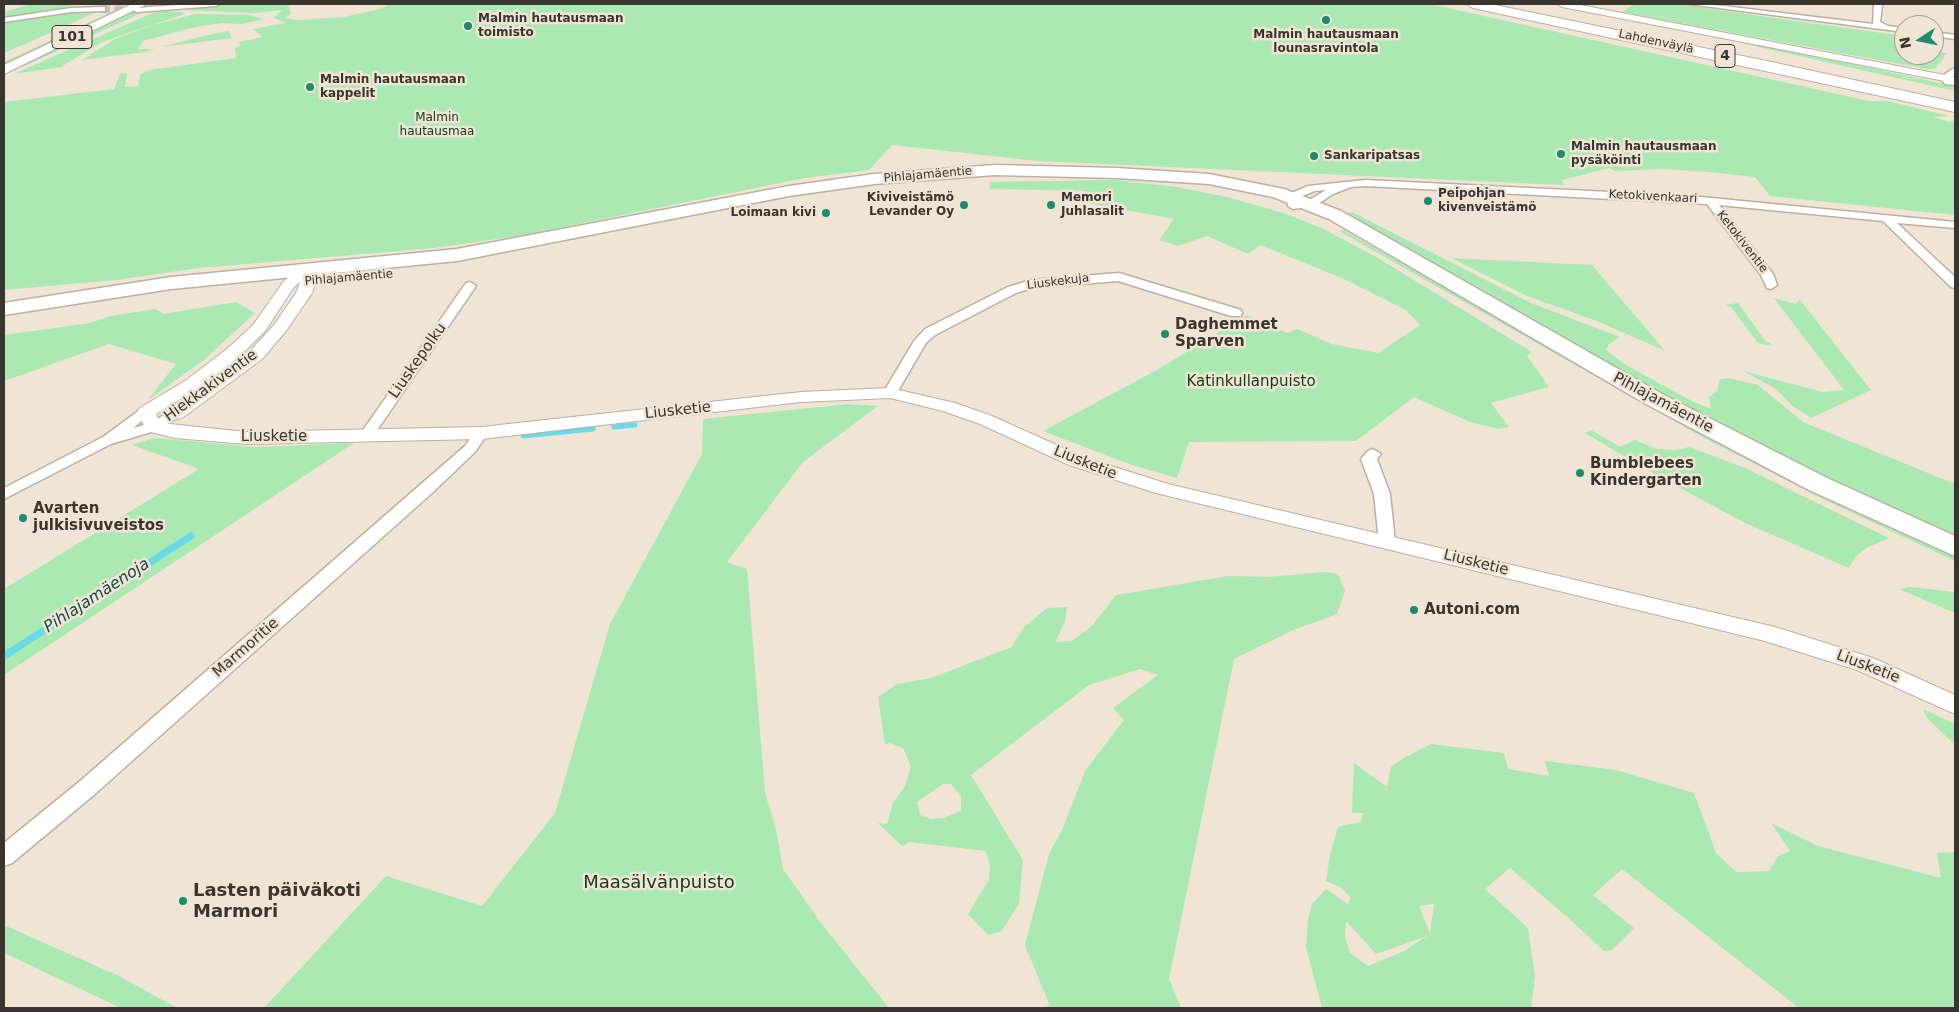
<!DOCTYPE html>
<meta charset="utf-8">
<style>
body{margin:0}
#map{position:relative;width:1959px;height:1012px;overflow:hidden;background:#f0e4d5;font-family:"DejaVu Sans",sans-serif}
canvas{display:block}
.frame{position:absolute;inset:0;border:5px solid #3a352f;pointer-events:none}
.north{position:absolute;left:1894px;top:15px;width:50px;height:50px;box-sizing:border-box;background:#f0e4d5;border:1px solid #a79e93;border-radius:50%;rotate:259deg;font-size:14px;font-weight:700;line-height:20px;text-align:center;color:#3a352f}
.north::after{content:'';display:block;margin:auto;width:18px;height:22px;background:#1b8d6e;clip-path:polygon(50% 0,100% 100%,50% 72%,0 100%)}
</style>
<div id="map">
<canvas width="1959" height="1012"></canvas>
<div class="frame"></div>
<div class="north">N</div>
</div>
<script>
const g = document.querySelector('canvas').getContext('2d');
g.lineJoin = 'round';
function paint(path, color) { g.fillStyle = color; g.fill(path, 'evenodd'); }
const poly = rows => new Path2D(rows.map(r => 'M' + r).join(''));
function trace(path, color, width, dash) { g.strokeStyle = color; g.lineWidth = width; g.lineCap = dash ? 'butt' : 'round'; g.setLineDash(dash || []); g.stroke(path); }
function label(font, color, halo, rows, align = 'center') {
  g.font = font + ' "DejaVu Sans",sans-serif'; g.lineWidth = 5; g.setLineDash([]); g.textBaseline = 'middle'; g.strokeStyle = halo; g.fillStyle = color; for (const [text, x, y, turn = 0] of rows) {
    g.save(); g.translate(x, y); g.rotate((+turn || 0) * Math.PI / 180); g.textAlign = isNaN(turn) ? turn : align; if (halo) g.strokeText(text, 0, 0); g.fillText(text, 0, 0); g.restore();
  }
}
paint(poly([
 [31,4,77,4,62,8,4,17,4,12],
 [128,4,135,4,4,66,4,62],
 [230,4,290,4,288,5,291,14,285,18,298,20,344,17,380,9,389,4,1430,4,1869,101,1888,101,1949,116,1933,117,1950,122,1955,120,1955,215,1770,196,1755,177,1709,172,1663,169,1615,171,1609,168,1562,180,1564,185,1038,161,892,145,869,170,805,178,519,236,434,248,199,268,116,280,4,290,4,102,114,89,120,74,127,73,125,87,138,86,140,75,149,70,236,58,235,48,241,45,239,42,263,37,253,29,286,23,274,18,282,10,255,13,186,10],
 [1634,4,1675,4,1904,36,1904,55,1934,55,1934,52,1947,53,1935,69,1927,69,1622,12],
 [99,11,25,44,4,53,4,21,65,12],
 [134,11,144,12,4,75,4,73],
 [157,11,182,12,185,14,102,42,61,67,14,74],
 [195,14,249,15,264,19,242,24,222,23,195,27,143,41,138,49,155,49,145,52,82,60,115,39,153,25],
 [228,31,232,38,161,47,200,37],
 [1741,43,1757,46,1753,43,1940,83,1955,87,1955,91],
 [1115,180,1177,187,1227,197,1283,213,1322,228,1376,257,1532,352,1527,356,1549,387,1491,403,1509,427,1498,429,1470,422,1414,397,1356,441,1189,442,1177,478,1132,465,1043,431,1157,370,1247,315,1287,333,1297,329,1332,344,1378,353,1420,325,1406,310,1342,278,1260,245,1248,254,1207,236,1178,246,1159,240,1174,219,1086,203,1086,191,990,189,989,182],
 [1352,212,1531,303,1620,337,1609,344,1606,350,1626,365,1692,401,1711,409,1709,397,1717,391,1720,379,1729,378,1758,385,1803,422,1955,484,1955,538,1792,462,1724,428,1342,216],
 [1343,230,1706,436,1828,498,1955,557,1955,561,1827,501,1704,438,1339,231],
 [1451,258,1592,265,1665,351,1597,321,1527,296],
 [1774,298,1795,304,1800,300,1871,390,1811,418,1791,405,1776,389,1743,371,1823,392,1844,390],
 [236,302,255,313,204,360,148,400,176,364,109,344,4,381,4,335,90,323,110,316,156,309,163,314],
 [1738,303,1766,342,1770,343,1772,346,1758,343,1731,307,1725,305],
 [848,404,878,406,803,462,727,562,747,569,765,793,776,829,783,869,821,923,889,1008,264,1008,386,876,482,906,555,813,610,624,702,454,703,419],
 [1591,430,1620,447,1635,440,1657,449,1676,450,1689,447,1745,468,1889,538,1868,547,1856,556,1849,568,1745,523,1658,476,1585,433],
 [154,438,256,447,354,443,4,675,4,589,199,469,132,445],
 [1325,572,1338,574,1345,591,1337,614,1291,631,1234,659,1169,979,1181,1008,1045,1008,1049,1004,1025,945,1049,854,1064,826,1085,771,1124,720,1113,708,1158,675,1140,669,1089,685,971,775,1023,860,1019,904,1002,931,988,935,968,914,989,880,990,866,986,851,909,842,902,846,878,823,887,824,893,803,905,786,911,767,903,748,889,743,885,745,878,697,897,684,931,678,1012,647,1023,628,1047,608,1067,607,1065,622,1055,642,1072,641,1092,626,1116,595,1228,576,1268,577],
 [943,784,951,784,961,797,961,811,944,818,931,819,920,815,917,802],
 [1910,587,1955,592,1955,613,1899,589],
 [1923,709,1955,724,1955,745,1927,718],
 [1431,744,1504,753,1508,769,1549,776,1545,761,1616,770,1694,793,1716,853,1736,872,1769,871,1778,856,1790,851,1771,823,1818,846,1941,878,1937,853,1955,852,1955,1008,1799,1008,1622,869,1593,895,1634,928,1612,950,1604,951,1565,915,1510,868,1485,889,1528,928,1535,977,1531,1008,1322,1008,1306,947,1308,919,1312,904,1326,889,1348,904,1351,898,1342,888,1326,881,1330,855,1338,827,1360,822,1364,813,1352,813,1354,763,1387,787,1391,767,1402,759],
 [1434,904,1430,933,1419,906],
 [1346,921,1376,954,1427,936,1404,951,1368,966,1350,953,1345,937],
 [4,925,119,976,177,1008,121,1008,4,953]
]), '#abe9b2');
trace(poly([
 [614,427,635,425],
 [523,436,593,429]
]), '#6ad9e8', 5);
trace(poly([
 [4,656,191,536]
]), '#6ad9e8', 7);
trace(poly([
 [102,9,137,10]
]), '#ccc1b4', 8, [8, 4.5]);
const minor = poly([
 [190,4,220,4,216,6,137,12,133,10,137,8,190,4],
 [1688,4,1707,4,1873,24,1874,4,1882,4,1880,22,1888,26,1904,28,1904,32,1688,4],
 [102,7,105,7,105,11,71,12,4,22,4,18,71,8,102,7],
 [1934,32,1955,35,1955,39,1934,36,1934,32],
 [1952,69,1955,69,1955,75,1949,78,1955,79,1955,85,1945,84,1940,78,1952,69],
 [1365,180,1691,196,1955,222,1955,228,1897,223,1955,277,1955,288,1951,287,1883,221,1719,205,1773,274,1777,285,1771,289,1767,288,1761,275,1707,204,1365,186,1351,187,1333,194,1315,206,1293,209,1288,206,1287,195,1308,186,1365,180],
 [1326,190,1308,201,1298,202,1297,198,1315,191,1326,190],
 [1119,273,1241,310,1242,313,1241,316,1231,316,1118,281,1032,288,1016,293,935,335,926,343,895,396,890,397,883,393,914,341,925,329,1008,287,1031,280,1119,273],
 [470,282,476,286,371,439,361,439,358,436,361,433,466,283,470,282],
 [146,408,153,412,133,428,148,424,171,411,181,411,183,414,158,430,111,444,4,499,4,488,103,437,141,409,146,408],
 [481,429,488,433,475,452,432,493,95,794,12,863,4,866,4,843,79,782,420,485,465,446,476,430,481,429],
 [1373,449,1381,454,1377,459,1390,494,1395,542,1393,546,1387,548,1381,546,1379,542,1374,494,1361,459,1368,451,1373,449]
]);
const tertiary = poly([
 [1557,4,1575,4,1955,77,1955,83,1562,7,1557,4],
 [305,267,312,271,316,282,312,293,286,331,262,359,182,418,176,419,170,418,167,414,250,351,274,325,296,293,300,282,294,287,265,331,239,357,197,389,156,414,160,423,246,432,481,427,801,392,890,388,955,403,992,416,1083,457,1168,484,1775,627,1873,658,1955,695,1955,714,1857,670,1765,641,1156,493,1069,465,980,424,943,411,890,398,801,402,481,439,246,444,175,438,147,431,137,412,140,408,185,381,227,349,253,325,284,281,300,268,305,267]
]);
const primary = poly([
 [995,165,1117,168,1209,174,1284,189,1341,211,1662,394,1827,478,1955,536,1955,556,1809,490,1646,404,1329,219,1273,197,1209,184,1117,178,995,175,874,184,789,196,457,261,171,289,4,315,4,303,171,277,457,249,789,186,874,174,995,165]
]);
const trunk = poly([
 [132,4,147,4,4,74,4,65,132,4]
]);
const motorway = poly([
 [1467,4,1490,4,1767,61,1955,102,1955,112,1473,8,1467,4]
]);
trace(minor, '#bcb0a2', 3);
trace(tertiary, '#bcb0a2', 2);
trace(primary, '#bcb0a2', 3);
trace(trunk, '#bcb0a2', 2);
trace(motorway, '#bcb0a2', 2);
paint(minor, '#fff');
paint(tertiary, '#fff');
paint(primary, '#fff');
paint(trunk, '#fff');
paint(motorway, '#fff');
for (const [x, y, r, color] of [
 [1326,20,5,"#1b8d6e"],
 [468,26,5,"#1b8d6e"],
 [310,87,5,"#1b8d6e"],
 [1561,154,5,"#1b8d6e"],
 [1314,156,5,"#1b8d6e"],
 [1428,201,5,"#1b8d6e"],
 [964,205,5,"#1b8d6e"],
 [1051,205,5,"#1b8d6e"],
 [826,213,5,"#1b8d6e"],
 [1165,334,5,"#1b8d6e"],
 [1580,473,5,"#1b8d6e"],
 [23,518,5,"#1b8d6e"],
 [1414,610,5,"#1b8d6e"],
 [183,901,5,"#1b8d6e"]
]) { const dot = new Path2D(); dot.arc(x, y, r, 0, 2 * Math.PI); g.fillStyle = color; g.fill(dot); trace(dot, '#f0e4d5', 2); }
label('bold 12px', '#3a352f', '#f0e4d5', [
 ["Malmin hautausmaan",478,19],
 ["toimisto",478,33],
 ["Malmin hautausmaan",1326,35,"center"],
 ["lounasravintola",1326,49,"center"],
 ["Malmin hautausmaan",320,80],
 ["kappelit",320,94],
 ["Malmin hautausmaan",1571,147],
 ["pysäköinti",1571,161],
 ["Sankaripatsas",1324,156],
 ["Peipohjan",1438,194],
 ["kivenveistämö",1438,208],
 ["Kiviveistämö",954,198,"right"],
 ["Levander Oy",954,212,"right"],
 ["Memori",1061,198],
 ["Juhlasalit",1061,212],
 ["Loimaan kivi",816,213,"right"]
], 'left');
label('12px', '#3a352f', '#f0e4d5', [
 ["Lahdenväylä",1656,42,12],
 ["Pihlajamäentie",928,175,-5],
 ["Ketokivenkaari",1653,197,3],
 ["Ketokiventie",1742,242,52],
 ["Pihlajamäentie",349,278,-5],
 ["Liuskekuja",1058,282,-7]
]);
label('12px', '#12401c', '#f0e4d5', [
 ["Malmin",437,118],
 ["hautausmaa",437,132]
]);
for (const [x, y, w] of [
 [72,37,40],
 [1725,56,20]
]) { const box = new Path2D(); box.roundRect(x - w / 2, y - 11.5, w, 23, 4); g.fillStyle = '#f0e4d5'; g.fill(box); trace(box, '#3a352f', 1); }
label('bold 14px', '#3a352f', null, [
 ["101",72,37],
 ["4",1725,56]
]);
label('bold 15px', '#3a352f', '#f0e4d5', [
 ["Daghemmet",1175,325],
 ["Sparven",1175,342],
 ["Bumblebees",1590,464],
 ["Kindergarten",1590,481],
 ["Avarten",33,509],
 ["julkisivuveistos",33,526],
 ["Autoni.com",1424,610]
], 'left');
label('15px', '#3a352f', '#f0e4d5', [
 ["Liuskepolku",418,361,-55],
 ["Hiekkakiventie",211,386,-36],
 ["Pihlajamäentie",1663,403,28],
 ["Liusketie",678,411,-6],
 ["Liusketie",274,437],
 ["Liusketie",1085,463,22],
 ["Liusketie",1476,563,14],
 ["Marmoritie",246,648,-41],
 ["Liusketie",1868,667,21]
]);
label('15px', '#12401c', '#f0e4d5', [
 ["Katinkullanpuisto",1251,382]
]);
label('italic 16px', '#174950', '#f0e4d5', [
 ["Pihlajamäenoja",97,596,-33]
]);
label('18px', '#12401c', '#f0e4d5', [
 ["Maasälvänpuisto",659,883]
]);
label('bold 18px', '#3a352f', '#f0e4d5', [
 ["Lasten päiväkoti",193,891],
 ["Marmori",193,912]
], 'left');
</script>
